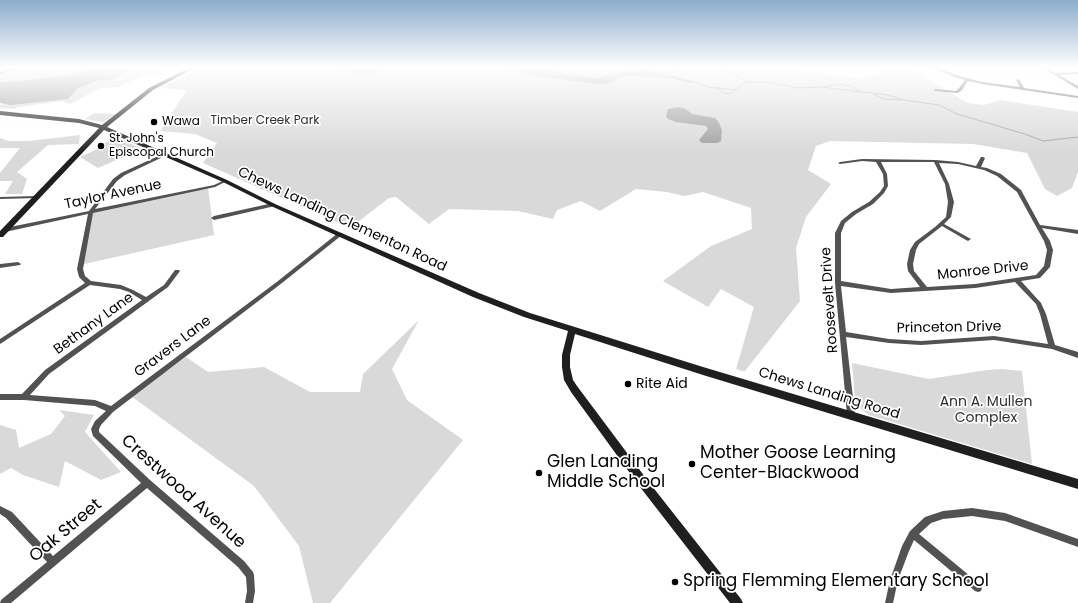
<!DOCTYPE html>
<style>
body{margin:0}
canvas{display:block;background:#fff}
</style>
<canvas width="1078" height="603"></canvas>
<script>
const g = document.querySelector('canvas').getContext('2d');
g.lineJoin = 'round';
function paint(path, color) { g.fillStyle = color; g.fill(path, 'evenodd'); }
const poly = rows => new Path2D(rows.map(r => 'M' + r).join(''));
function trace(path, color, width, dash) { g.strokeStyle = color; g.lineWidth = width; g.lineCap = dash ? 'butt' : 'round'; g.setLineDash(dash || []); g.stroke(path); }
function label(font, color, halo, rows, align = 'center') {
  g.font = font + ' Poppins,sans-serif'; g.lineWidth = 3.5; g.setLineDash([]); g.textBaseline = 'middle'; g.strokeStyle = halo; g.fillStyle = color; for (const [text, x, y, turn = 0] of rows) {
    g.save(); g.translate(x, y); g.rotate((+turn || 0) * Math.PI / 180); g.textAlign = isNaN(turn) ? turn : align; if (halo) g.strokeText(text, 0, 0); g.fillText(text, 0, 0); g.restore();
  }
}
paint(poly([
 [31,68,39,68,41,71,54,68,91,68,67,75,8,82,0,82,0,74],
 [132,68,160,68,158,69,165,75,144,75,118,87,100,88,70,104,62,101,18,107,15,109,0,108,0,105,68,99,77,89,96,81,113,79],
 [200,68,340,68,377,73,380,68,498,68,535,76,607,84,619,78,628,76,669,78,690,83,692,81,648,69,613,73,598,78,558,72,549,68,779,68,862,79,863,77,876,75,882,68,908,68,968,103,984,105,1000,100,1078,112,1078,172,1072,188,1057,196,1045,189,1027,153,973,144,830,141,816,146,808,170,831,184,806,217,796,248,800,301,745,371,742,371,736,369,754,307,721,289,708,307,663,281,711,246,752,229,751,208,703,192,684,196,667,192,636,189,600,211,581,201,557,210,553,219,518,211,449,209,429,224,396,197,389,198,350,228,203,163,217,143,195,134,160,131,187,90,161,88],
 [94,113,115,114,104,122,85,119],
 [80,135,79,144,48,145,17,172,27,179,22,194,5,194,13,181,0,181,0,173,20,148,0,148,0,138,9,141,29,141],
 [117,137,142,149,98,168,80,157,100,148,106,148,103,144],
 [208,187,214,235,80,265,91,212],
 [419,320,392,369,407,400,463,440,330,603,313,603,299,546,254,486,131,396,186,357,208,372,264,367,310,392,360,392,363,374],
 [852,363,929,379,987,370,1001,369,1022,371,1032,464,869,415,862,410,855,400],
 [59,410,94,415,85,432,121,472,101,480,65,461,59,487,23,475,11,468,0,474,0,425,16,430,19,448,51,434,65,416]
]), '#d9d9d9');
paint(poly([
 [91,68,132,68,113,79,96,81,77,89,68,99,10,105,0,103,0,82,8,82,67,75],
 [340,68,380,68,377,73,367,75,349,73],
 [498,68,549,68,558,72,598,78,613,73,648,69,693,81,690,83,669,78,628,76,619,78,607,84,597,84,535,76],
 [679,107,686,109,692,114,715,118,718,121,722,130,721,141,717,143,702,143,699,140,708,129,706,126,676,122,668,119,666,116,668,109]
]), '#a0a0a0');
trace(poly([
 [324,68,343,70],
 [707,68,723,69,750,82],
 [664,75,682,69,700,68],
 [691,81,708,87,736,90],
 [716,87,724,93,730,94,746,82,765,82,798,88,821,87,888,95,904,100,939,105,957,114,1025,134,1043,141,1078,137],
 [822,87,840,84,850,86,858,90],
 [873,94,884,99,902,100]
]), '#a0a0a0', 1);
paint(poly([
 [14,68,21,68,0,74,0,72,14,68],
 [933,68,939,68,956,75,982,82,1020,87,1016,80,1018,79,1019,79,1024,88,1078,96,1078,98,982,84,968,81,962,90,958,93,936,91,934,90,935,89,956,91,959,88,965,80,954,77,933,68],
 [1043,68,1048,68,1056,73,1078,72,1078,74,1059,75,1078,86,1078,89,1043,68],
 [165,153,167,153,167,155,125,175,117,181,95,209,214,185,225,180,227,181,215,187,93,213,83,269,85,276,91,281,121,285,133,290,146,297,164,285,175,270,179,270,180,271,168,287,49,374,30,395,95,400,111,406,278,281,338,233,342,233,343,234,342,235,282,283,113,412,101,425,99,429,99,432,150,480,244,561,253,572,254,575,255,591,253,603,245,603,247,591,246,577,238,567,147,488,11,603,0,603,1,600,47,562,6,518,0,514,0,506,12,512,53,556,141,483,93,436,91,429,95,421,106,411,95,406,24,400,0,400,0,394,22,394,45,370,142,300,129,292,120,289,90,285,0,344,0,339,85,283,79,277,77,269,88,214,5,232,2,230,5,228,89,211,113,179,121,173,165,153],
 [981,157,983,157,985,158,981,167,987,168,1001,174,1021,190,1040,225,1078,230,1078,234,1042,228,1050,241,1053,250,1050,267,1040,278,1021,281,1041,303,1046,314,1055,345,1078,352,1078,358,1052,349,994,340,921,345,889,343,846,337,855,415,854,417,851,418,848,417,847,415,835,283,835,233,841,221,852,212,869,202,880,192,884,186,883,174,876,162,862,161,840,164,838,163,840,162,862,159,936,160,958,162,976,166,981,157],
 [881,162,934,162,945,184,948,202,946,217,935,227,915,242,910,250,907,264,908,271,920,287,891,289,841,281,841,233,845,223,856,214,873,204,884,193,888,186,887,174,881,162],
 [939,163,958,164,984,170,997,176,1017,192,1044,241,1047,250,1044,266,1036,275,975,284,927,287,914,271,913,264,916,250,919,244,942,226,966,240,968,241,971,239,944,224,951,217,954,202,949,184,939,163],
 [1015,282,1036,304,1040,314,1048,344,994,336,921,341,889,339,846,332,841,286,891,293,975,288,1015,282],
 [36,196,38,196,38,198,0,199,0,197,36,196],
 [273,203,276,205,275,206,214,220,211,218,214,216,273,203],
 [18,262,21,264,20,265,0,268,0,264,18,262],
 [972,508,1005,513,1078,539,1078,547,1005,521,972,516,943,519,931,523,919,534,981,585,982,588,981,591,978,592,975,591,914,540,909,551,898,580,893,603,885,603,890,580,902,546,910,531,925,517,943,511,972,508]
]), '#525252');
paint(poly([
 [189,68,195,68,153,90,107,127,227,180,275,204,479,293,530,313,703,367,1078,479,1078,489,703,375,575,334,570,355,570,367,573,380,577,386,648,481,741,599,743,603,730,603,640,487,571,392,564,380,562,367,562,355,568,331,524,317,473,297,271,206,223,182,104,130,3,237,0,237,0,231,99,128,79,123,0,115,0,111,79,119,102,125,149,88,189,68]
]), '#1f1f1f');
const sky = g.createLinearGradient(0, 0, 0, 153);
sky.addColorStop(0, '#8baccb');
sky.addColorStop(0.44, '#fff');
sky.addColorStop(1, '#ffffff00');
g.fillStyle = sky;
g.fillRect(0, 0, 1078, 153);
for (const [x, y, r, color] of [
 [154,122,4,"#000"],
 [101,146,4,"#000"],
 [628,384,4,"#000"],
 [692,464,4,"#000"],
 [539,473,4,"#000"],
 [675,582,4,"#000"]
]) { const dot = new Path2D(); dot.arc(x, y, r, 0, 2 * Math.PI); g.fillStyle = color; g.fill(dot); trace(dot, '#fff', 1.5); }
label('12px', '#303030', '#fff', [
 ["Timber Creek Park",265,121]
]);
label('12px', '#000', '#fff', [
 ["Wawa",162,122],
 ["St. John's",109,139],
 ["Episcopal Church",109,153]
], 'left');
label('14px', '#000', '#fff', [
 ["Taylor Avenue",113,195,-12],
 ["Chews Landing Clementon Road",342,220,25],
 ["Monroe Drive",983,271,-6],
 ["Roosevelt Drive",830,300,-94],
 ["Bethany Lane",94,324,-36],
 ["Princeton Drive",949,328,-1],
 ["Gravers Lane",173,347,-37],
 ["Chews Landing Road",829,394,17]
]);
label('14px', '#000', '#fff', [
 ["Rite Aid",636,384]
], 'left');
label('14px', '#303030', '#fff', [
 ["Ann A. Mullen",986,402],
 ["Complex",986,418]
]);
label('17px', '#000', '#fff', [
 ["Mother Goose Learning",700,454],
 ["Center-Blackwood",700,474],
 ["Glen Landing",547,463],
 ["Middle School",547,483],
 ["Spring Flemming Elementary School",683,582]
], 'left');
label('17px', '#000', '#fff', [
 ["Crestwood Avenue",183,492,42],
 ["Oak Street",66,531,-40]
]);
</script>
